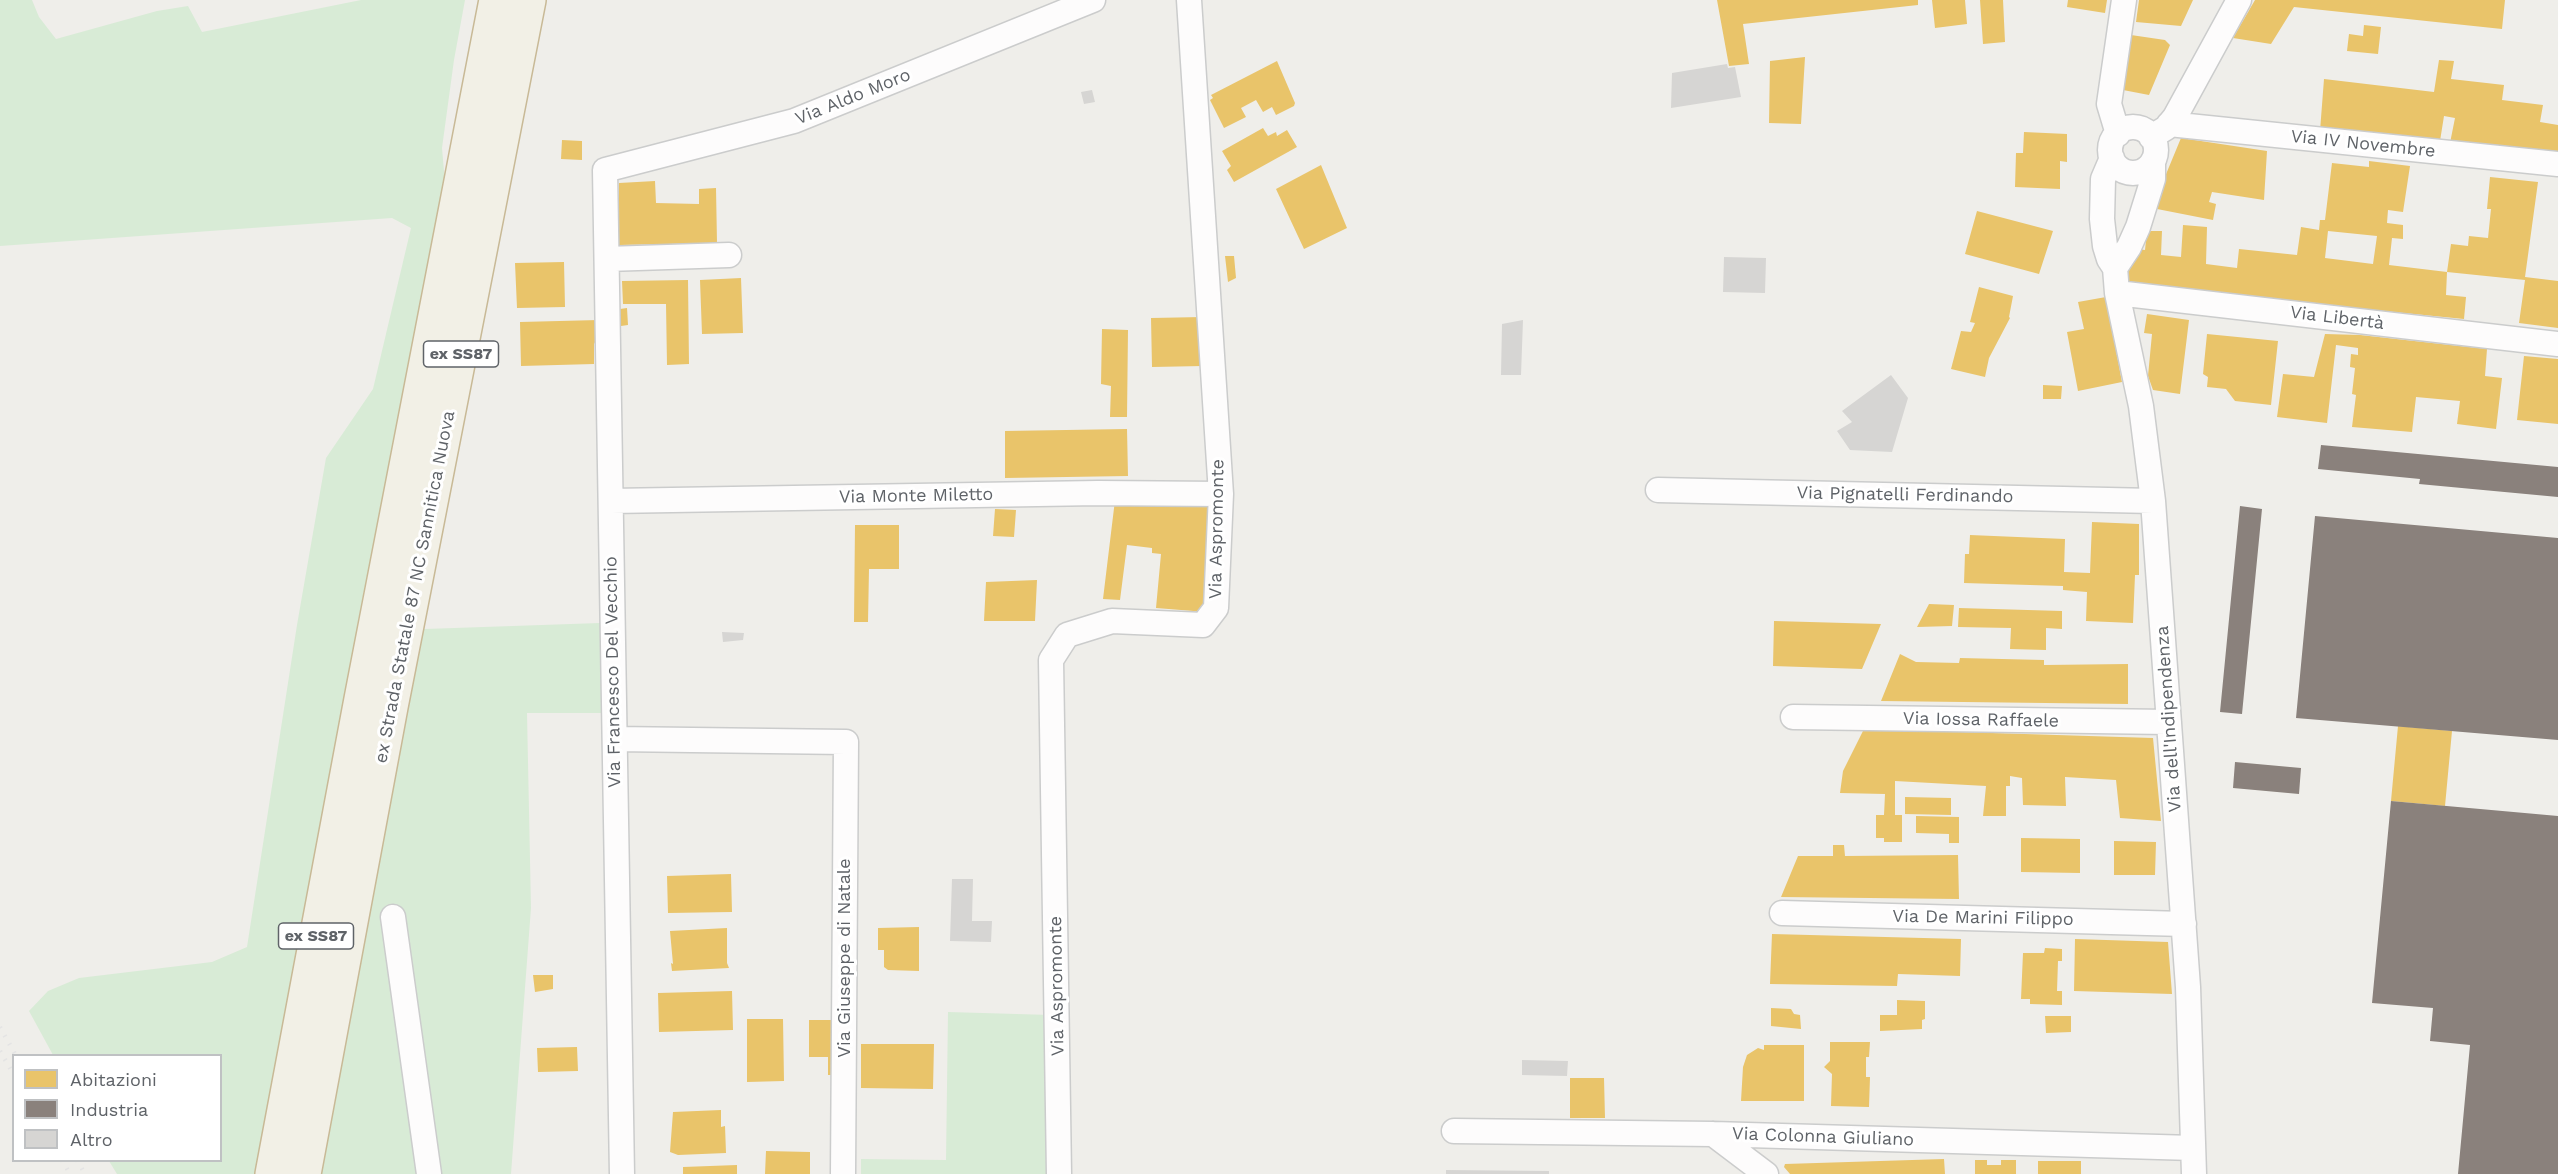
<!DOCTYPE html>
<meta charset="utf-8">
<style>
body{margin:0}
#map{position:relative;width:2558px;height:1174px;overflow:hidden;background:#efeeea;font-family:"Work Sans",sans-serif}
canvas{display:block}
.legend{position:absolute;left:12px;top:1054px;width:210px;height:108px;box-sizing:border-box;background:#fff;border:2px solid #bfc1c3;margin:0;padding:8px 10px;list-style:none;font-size:18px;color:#5f6368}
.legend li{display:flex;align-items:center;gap:12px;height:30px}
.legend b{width:30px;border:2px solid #bfc1c3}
</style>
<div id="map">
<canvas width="2558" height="1174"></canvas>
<ul class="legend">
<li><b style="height:16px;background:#e9c46a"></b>Abitazioni</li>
<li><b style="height:16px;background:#8a817c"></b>Industria</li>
<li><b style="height:16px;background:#d6d5d3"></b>Altro</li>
</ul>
</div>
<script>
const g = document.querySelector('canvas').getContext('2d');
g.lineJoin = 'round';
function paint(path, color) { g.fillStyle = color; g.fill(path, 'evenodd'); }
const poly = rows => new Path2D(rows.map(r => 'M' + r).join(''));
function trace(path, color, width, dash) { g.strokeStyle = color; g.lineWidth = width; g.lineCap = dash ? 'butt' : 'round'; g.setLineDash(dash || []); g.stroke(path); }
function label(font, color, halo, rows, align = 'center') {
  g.font = font + ' "Work Sans",sans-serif'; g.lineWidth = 6; g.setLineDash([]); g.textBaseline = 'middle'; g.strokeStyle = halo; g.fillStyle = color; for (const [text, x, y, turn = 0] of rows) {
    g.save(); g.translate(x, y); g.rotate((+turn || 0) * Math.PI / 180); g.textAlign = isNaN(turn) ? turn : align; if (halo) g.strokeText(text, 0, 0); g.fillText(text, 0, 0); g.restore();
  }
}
paint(poly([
 [0,0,32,0,39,17,56,39,157,11,188,6,202,32,361,0,465,0,454,60,442,148,445,183,357,626,425,629,600,623,604,713,527,713,531,908,511,1174,117,1174,109,1161,220,1160,220,1056,53,1055,29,1011,48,991,79,978,212,962,247,947,297,625,326,458,373,389,411,228,392,218,0,246],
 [948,1012,1051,1015,1052,1174,861,1174,861,1159,946,1160]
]), '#d8ebd6');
paint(poly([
 [1717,0,1918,0,1918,5,1743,24,1749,64,1729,66],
 [1932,0,1965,0,1967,24,1935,28],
 [1980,0,2003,0,2005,42,1983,44],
 [2068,0,2107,0,2105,13,2067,7],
 [2139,0,2193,0,2181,26,2136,22],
 [2255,0,2505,0,2502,29,2294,7,2271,44,2233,38],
 [2364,25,2381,27,2378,54,2347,51,2349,34,2363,36],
 [2131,35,2165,40,2170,45,2149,95,2123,90],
 [1805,57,1801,124,1769,123,1770,61],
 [2439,60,2454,61,2451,79,2504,85,2502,100,2543,105,2540,122,2558,125,2558,154,2450,143,2455,118,2444,116,2440,141,2379,133,2379,136,2320,131,2324,79,2434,92],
 [1277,61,1295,103,1294,106,1276,115,1272,107,1263,112,1256,100,1241,108,1246,117,1224,128,1210,100,1213,98,1211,95],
 [1263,128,1268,136,1276,132,1277,136,1287,130,1297,147,1234,182,1227,170,1231,166,1222,151],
 [2024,132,2067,134,2067,162,2060,161,2060,189,2015,187,2016,153,2023,153],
 [2181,138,2267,151,2264,200,2212,192,2209,202,2216,204,2213,220,2152,208],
 [562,140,582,141,582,160,561,159],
 [2369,161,2410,166,2403,212,2388,210,2387,223,2403,225,2403,239,2392,238,2389,265,2447,272,2446,295,2466,297,2464,319,2131,286,2125,279,2137,249,2145,250,2147,231,2162,231,2161,255,2181,257,2183,225,2207,227,2206,264,2237,268,2239,249,2297,255,2301,227,2319,230,2320,220,2325,220,2332,163,2369,167],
 [2328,231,2377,236,2373,264,2325,258],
 [1321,165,1347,228,1304,249,1276,189],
 [2490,177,2538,182,2525,277,2558,281,2558,328,2519,323,2525,280,2447,272,2451,244,2468,246,2469,236,2488,238,2491,209,2487,209],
 [655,181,656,203,699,204,699,189,716,188,717,243,619,245,619,183],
 [1977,211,2053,231,2039,274,1965,254],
 [1225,256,1234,256,1236,278,1228,282],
 [564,262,565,307,517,308,515,263],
 [741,278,743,333,702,334,700,280],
 [688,280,689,364,667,365,666,304,623,304,622,281],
 [1979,287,2013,296,2009,317,2010,318,1989,358,1985,377,1951,369,1961,331,1971,332,1975,323,1970,322],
 [2106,297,2122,382,2078,391,2067,332,2084,329,2078,302],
 [627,308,628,325,621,326,620,309],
 [2147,314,2189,320,2180,394,2153,390,2148,376,2152,334,2144,333],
 [1203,317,1203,366,1152,367,1151,318],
 [599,320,599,336,594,344,594,364,521,366,520,322],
 [1102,329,1128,330,1127,417,1110,417,1111,386,1101,384],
 [2207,334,2278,341,2271,405,2235,401,2226,389,2207,387,2208,377,2203,374],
 [2325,334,2360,335,2487,349,2485,376,2502,378,2496,429,2457,424,2460,401,2416,397,2412,432,2352,427,2356,395,2352,394,2355,368,2350,367,2351,354,2358,355,2358,348,2336,345,2327,423,2277,417,2283,374,2314,377],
 [2524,356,2558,359,2558,424,2517,420],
 [2043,385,2062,386,2061,399,2043,399],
 [1127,429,1128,476,1005,478,1005,431],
 [1115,500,1156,505,1156,501,1215,506,1206,612,1156,608,1161,554,1152,553,1152,548,1127,545,1120,600,1103,599],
 [995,509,1016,510,1014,537,993,536],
 [2092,522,2139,524,2139,575,2135,575,2133,623,2086,621,2087,592,2063,590,2063,586,1964,583,1965,554,1969,554,1970,535,2065,539,2064,572,2090,573],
 [855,525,899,525,899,569,869,569,868,622,854,622],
 [1037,580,1035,621,984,621,986,582],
 [1929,604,1954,605,1952,626,1917,627],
 [1959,608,2062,611,2062,629,2046,628,2046,650,2010,649,2011,628,1958,627],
 [1774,621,1881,624,1862,669,1773,666],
 [1900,654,1916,662,1959,663,1960,658,2044,660,2044,665,2128,664,2128,704,1881,701],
 [2398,726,2452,731,2445,806,2391,801],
 [1864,729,2153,738,2161,821,2120,818,2116,780,2065,777,2066,806,2023,805,2022,778,2010,776,2010,786,2006,786,2006,816,1983,816,1986,786,1895,781,1895,815,1902,815,1902,842,1884,842,1884,838,1876,838,1876,815,1884,815,1885,794,1840,793,1843,771],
 [1905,797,1951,798,1951,815,1905,814],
 [1916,816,1959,817,1959,843,1949,843,1949,834,1916,833],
 [2021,838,2080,839,2080,873,2021,872],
 [2114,841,2156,842,2155,875,2114,875],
 [1833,845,1844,845,1845,856,1958,855,1959,899,1781,897,1798,856,1833,856],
 [731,874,732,912,668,913,667,876],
 [919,927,919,971,888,970,884,967,884,950,878,950,878,928],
 [727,928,727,963,729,968,672,971,671,963,673,964,670,931],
 [1772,934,1961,939,1960,976,1898,974,1897,986,1770,984],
 [2075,939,2168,942,2172,994,2074,991],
 [2045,948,2062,949,2062,961,2058,961,2057,991,2062,991,2062,1005,2030,1004,2030,999,2021,999,2023,953,2044,953],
 [533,975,553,975,553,989,535,992],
 [732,991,733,1030,659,1032,658,993],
 [1897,1000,1925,1001,1925,1019,1922,1020,1922,1029,1880,1031,1880,1015,1897,1015],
 [1771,1008,1791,1009,1794,1014,1800,1015,1801,1029,1771,1026],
 [2045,1016,2071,1016,2071,1032,2046,1033],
 [747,1019,783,1019,784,1081,747,1082],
 [809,1020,831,1020,831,1057,834,1057,834,1075,828,1075,828,1057,809,1057],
 [1830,1042,1870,1042,1869,1057,1866,1057,1866,1077,1870,1077,1869,1107,1831,1106,1832,1074,1824,1067,1830,1061],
 [861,1044,934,1044,933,1089,861,1088],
 [1764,1045,1804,1045,1804,1101,1741,1101,1743,1067,1747,1055,1758,1048,1764,1050],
 [577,1047,578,1071,538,1072,537,1048],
 [1570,1078,1604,1078,1605,1118,1570,1118],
 [721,1110,721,1127,725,1126,726,1153,678,1155,670,1152,673,1112],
 [766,1151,810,1152,810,1174,765,1174],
 [1944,1159,1945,1174,1790,1174,1784,1167,1785,1164],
 [1975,1160,1987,1160,1987,1165,2001,1165,2001,1160,2016,1160,2016,1174,1975,1174],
 [2038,1161,2081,1161,2081,1174,2038,1174],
 [737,1165,737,1174,683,1174,683,1167]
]), '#e9c46a');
paint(poly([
 [2321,445,2558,467,2558,497,2419,484,2420,479,2318,469],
 [2240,506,2262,509,2242,714,2220,712],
 [2315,516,2558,538,2558,740,2296,718],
 [2235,762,2301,768,2299,794,2233,788],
 [2391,801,2558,816,2558,1174,2458,1174,2470,1045,2430,1041,2433,1008,2372,1003]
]), '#8a817c');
paint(poly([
 [1727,64,1728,68,1735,67,1741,97,1671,108,1672,73],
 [1092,90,1095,102,1084,104,1081,92],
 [1724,257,1766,258,1765,293,1723,292],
 [1523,320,1521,375,1501,375,1502,324],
 [1891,375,1908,398,1892,452,1850,450,1837,431,1852,422,1842,411],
 [722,632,744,633,743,640,723,642],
 [952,879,973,879,972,921,992,921,991,942,950,941],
 [1522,1060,1568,1061,1567,1076,1522,1075],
 [1446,1170,1549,1171,1549,1174,1446,1174]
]), '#d6d5d3');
const minor = poly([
 [2169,124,2558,164],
 '2110 150a23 23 0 1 1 46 0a23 23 0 1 1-46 0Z',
 [2118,134,2109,104,2124,0],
 [2151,137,2166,128,2175,117,2239,0],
 [2112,158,2103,179,2102,219,2105,246,2109,259,2115,268,2117,293,2141,406,2153,501,2188,987,2194,1174],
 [607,259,729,255],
 [2115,268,2129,247,2138,227,2153,179,2153,161],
 [2117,293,2558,344],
 [1658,490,2153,501],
 [611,501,1098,493,1221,494],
 [1793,717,2169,722],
 [615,739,846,742,843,1174],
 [1782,913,2184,924],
 [393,917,429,1174],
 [1454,1131,1713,1134,2193,1148],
 [1713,1134,1766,1174],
 [622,1174,605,170,794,121,1093,0],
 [1059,1174,1051,660,1067,635,1112,621,1203,625,1216,608,1221,494,1189,0]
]);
const trunk = poly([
 [272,1174,361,699,496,0],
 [304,1174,391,707,529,0]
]);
trace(minor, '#cbcccc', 27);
trace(trunk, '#c8b996', 36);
trace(minor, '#fdfcfc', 24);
trace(trunk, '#f2f0e6', 33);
trace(poly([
 [0,1027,16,1056],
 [0,1051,14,1075],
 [62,1160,70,1174],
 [77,1160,85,1174]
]), '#e4e4e4', 4.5, [1.5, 8]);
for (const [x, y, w] of [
 [461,354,75],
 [316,936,75]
]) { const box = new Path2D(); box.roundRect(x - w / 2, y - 13, w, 26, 4.5); g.fillStyle = '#fff'; g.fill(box); trace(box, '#5f6368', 1.5); }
label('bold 16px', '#5f6368', null, [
 ["ex SS87",461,354],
 ["ex SS87",316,936]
]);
label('18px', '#5f6368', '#fff', [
 ["Via Aldo Moro",853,97,-22],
 ["Via IV Novembre",2363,144,6],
 ["Via Libertà",2337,318,7],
 ["Via Pignatelli Ferdinando",1905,495,1],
 ["Via Monte Miletto",916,496,-1],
 ["Via Aspromonte",1217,529,-89],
 ["ex Strada Statale 87 NC Sannitica Nuova",415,587,-79],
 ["Via Francesco Del Vecchio",613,672,-91],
 ["Via dell'Indipendenza",2169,719,-94],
 ["Via Iossa Raffaele",1981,720,1],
 ["Via De Marini Filippo",1983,918,1],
 ["Via Giuseppe di Natale",845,958,-90],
 ["Via Aspromonte",1057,986,-91],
 ["Via Colonna Giuliano",1823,1137,2]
]);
</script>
